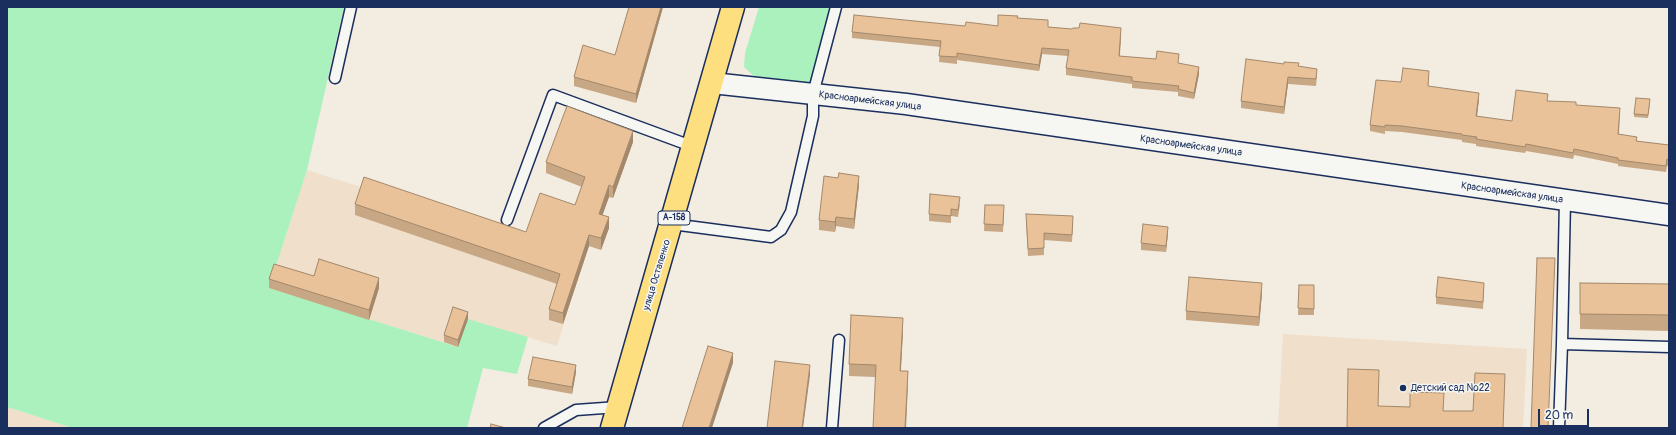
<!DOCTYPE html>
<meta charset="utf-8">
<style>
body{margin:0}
#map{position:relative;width:1676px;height:435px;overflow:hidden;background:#f3ece0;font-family:Pangolin,sans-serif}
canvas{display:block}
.frame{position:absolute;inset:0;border:8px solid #1b2f5e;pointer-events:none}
.scale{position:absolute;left:1538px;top:409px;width:51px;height:18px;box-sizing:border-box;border:2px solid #1b2f5e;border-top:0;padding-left:5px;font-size:12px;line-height:14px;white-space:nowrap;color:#1b2f5e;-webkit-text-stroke:3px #f6f6f2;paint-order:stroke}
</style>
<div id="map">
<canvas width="1676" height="435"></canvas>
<div class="frame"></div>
<div class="scale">20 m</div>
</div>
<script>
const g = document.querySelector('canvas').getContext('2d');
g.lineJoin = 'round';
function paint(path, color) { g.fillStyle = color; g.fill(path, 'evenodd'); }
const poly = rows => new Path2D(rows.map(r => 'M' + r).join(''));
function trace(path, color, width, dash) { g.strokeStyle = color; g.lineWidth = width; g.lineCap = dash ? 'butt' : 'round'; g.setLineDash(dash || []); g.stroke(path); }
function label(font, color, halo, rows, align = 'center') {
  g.font = font + ' Pangolin,sans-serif'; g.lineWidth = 3; g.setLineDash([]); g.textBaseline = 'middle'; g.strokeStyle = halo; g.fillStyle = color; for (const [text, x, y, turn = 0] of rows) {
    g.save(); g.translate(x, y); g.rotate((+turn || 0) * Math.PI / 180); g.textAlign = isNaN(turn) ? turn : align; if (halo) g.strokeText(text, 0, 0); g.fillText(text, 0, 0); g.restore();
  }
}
paint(poly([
 [307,170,364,188,574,290,557,346,468,319,458,347,269,288],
 [1283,334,1527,349,1523,428,1278,428],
 [7,407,73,428,7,428]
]), '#f0dfcb');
paint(poly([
 [7,7,344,7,307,170,269,288,458,347,468,319,528,337,517,374,483,368,467,428,73,428,7,407],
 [759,7,834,7,816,84,756,78,744,67,745,53]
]), '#aaf1be');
const lane = poly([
 [335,78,351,7],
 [1565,200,1562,344,1669,347],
 [507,220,553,95,694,147],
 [672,224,771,237,781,230,791,212,813,116,813,94,836,7],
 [544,428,576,410,618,407],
 [832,428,839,340],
 [1559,428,1562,344]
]);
const street = poly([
 [712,83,906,104,1669,215]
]);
const primary = poly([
 [612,428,733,7]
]);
trace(lane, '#1b2f5e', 13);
trace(street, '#1b2f5e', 23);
trace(primary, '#1b2f5e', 25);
trace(lane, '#f6f6f2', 10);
trace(street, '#f6f6f2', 20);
trace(primary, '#fedf80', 22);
paint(poly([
 [629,7,663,7,636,103,574,86,574,77,615,55],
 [1017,18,1048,27,1121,35,1120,56,1178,63,1199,74,1194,99,1178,96,1178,92,1132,88,1132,84,1066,75,1066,68,1068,56,1042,54,1039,71,957,60,957,64,939,62,940,47,852,38,852,32,965,26,998,26],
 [1298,66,1317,76,1316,86,1288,84,1284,114,1241,108,1241,101],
 [1429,78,1428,86,1479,99,1477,117,1512,121,1548,101,1576,105,1620,114,1619,134,1637,141,1669,145,1669,166,1667,166,1666,172,1618,166,1618,164,1574,155,1573,159,1526,151,1525,153,1476,146,1476,144,1462,142,1462,140,1402,132,1385,131,1385,134,1370,131,1370,125,1401,82],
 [1650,103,1648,118,1634,117,1634,114],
 [633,142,613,198,609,197,602,215,609,228,601,250,589,246,563,324,549,320,549,309,557,284,355,215,355,204,526,232,575,205,582,187,546,173,546,162],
 [838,178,859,185,854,229,836,226,835,232,819,230,819,220],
 [960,204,958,217,951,216,951,223,929,221,929,214],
 [985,205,1004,212,1003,232,984,231],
 [1026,220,1073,223,1072,242,1044,240,1044,255,1028,256],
 [1168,233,1166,252,1141,250,1141,243],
 [314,276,379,288,369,320,269,288,269,279],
 [1580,283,1669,284,1669,331,1580,329],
 [1299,285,1314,285,1314,315,1298,315],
 [1484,290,1483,309,1436,304,1436,297],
 [1262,293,1259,326,1186,320,1186,311],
 [468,319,458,347,444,342,444,335],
 [903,330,901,371,908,383,875,377,849,376,849,364],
 [576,372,572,394,528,386,528,379]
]), '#c8a784');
paint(poly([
 [661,7,663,7,636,103,636,94],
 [1121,28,1121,35,1119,62,1119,56],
 [1042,48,1042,54,1039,71,1039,65],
 [1199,67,1199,74,1194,99,1194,93],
 [1288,77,1288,84,1284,114,1284,107],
 [1479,93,1479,99,1476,123,1476,116],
 [633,131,633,142,613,198,613,187],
 [859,176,859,185,854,229,854,219],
 [609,185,609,197,599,225,599,214],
 [609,217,609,228,601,250,601,238],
 [836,217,836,226,835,232,835,222],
 [1168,227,1168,233,1166,252,1166,246],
 [589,235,589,246,563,324,563,313],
 [379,278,379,288,369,320,369,310],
 [1262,283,1262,293,1259,326,1259,317],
 [468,312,468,319,458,347,458,340],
 [903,318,903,330,900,383,900,371],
 [733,353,733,363,712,428,709,428],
 [576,365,576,372,572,394,572,387],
 [810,365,810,375,803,428,802,428],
 [908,371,908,383,906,428,905,428]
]), '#a3886b');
const building = poly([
 [629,7,661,7,636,94,574,77,583,45,615,55,629,7],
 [854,15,965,26,966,22,998,26,998,15,1018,16,1017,18,1048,20,1048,27,1072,29,1073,28,1079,28,1080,23,1121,28,1119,56,1156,59,1157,51,1179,54,1178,63,1199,67,1194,93,1178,89,1179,86,1132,81,1132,77,1066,68,1069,50,1042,48,1039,65,957,53,957,57,939,56,941,41,852,32,854,15],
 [1246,59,1284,64,1284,62,1299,63,1298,66,1317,69,1316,79,1288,77,1284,107,1241,101,1246,59],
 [1403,68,1429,71,1428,86,1479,93,1476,116,1512,121,1516,90,1548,94,1547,101,1576,102,1576,105,1620,108,1618,134,1637,137,1636,141,1669,145,1669,160,1667,159,1666,166,1618,160,1618,158,1574,149,1573,153,1526,144,1525,147,1476,139,1477,137,1462,135,1462,134,1402,126,1385,125,1385,127,1370,125,1376,80,1401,82,1403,68],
 [1636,98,1650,99,1648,115,1634,114,1636,98],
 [567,106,633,131,613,187,609,185,599,214,609,217,601,238,589,235,563,313,549,309,560,274,355,204,364,177,526,232,540,193,575,205,585,177,546,162,567,106],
 [839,173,859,176,854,219,836,217,835,222,819,220,824,176,838,178,839,173],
 [930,194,960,197,958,210,951,209,951,216,929,214,930,194],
 [985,205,1004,205,1003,225,984,224,985,205],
 [1026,214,1073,216,1072,235,1044,233,1044,248,1028,249,1026,214],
 [1143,224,1168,227,1166,246,1141,243,1143,224],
 [1537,258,1555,258,1548,428,1531,428,1537,258],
 [319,259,379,278,369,310,269,279,274,264,314,276,319,259],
 [1189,277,1262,283,1259,317,1186,311,1189,277],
 [1438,277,1484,283,1483,302,1436,297,1438,277],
 [1580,283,1669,284,1669,315,1580,314,1580,283],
 [1299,285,1314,285,1314,309,1298,308,1299,285],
 [453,307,468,312,458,340,444,335,453,307],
 [851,315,903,318,900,371,908,371,905,428,873,428,876,365,849,364,851,315],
 [708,346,733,353,709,428,682,428,708,346],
 [533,357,576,365,572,387,528,379,533,357],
 [775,361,810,365,802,428,767,428,775,361],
 [1348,369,1379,370,1378,406,1410,407,1410,392,1444,393,1443,411,1473,411,1475,373,1505,374,1503,428,1347,428,1348,369],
 [491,424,506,428,490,428,491,424]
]);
paint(building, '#e9c299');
trace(building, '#a3886b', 1);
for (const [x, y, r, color] of [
 [1403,388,4,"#1b2f5e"]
]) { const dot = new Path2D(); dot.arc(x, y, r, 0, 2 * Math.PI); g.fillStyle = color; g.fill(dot); trace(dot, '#f6f6f2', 1.5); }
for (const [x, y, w] of [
 [674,218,32]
]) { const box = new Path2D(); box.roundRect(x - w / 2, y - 7, w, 14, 3); g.fillStyle = '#f6f6f2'; g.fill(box); trace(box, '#1b2f5e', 1); }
label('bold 9px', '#1b2f5e', null, [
 ["А-158",674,218]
]);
label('10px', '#1b2f5e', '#f6f6f2', [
 ["Красноармейская улица",870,101,7],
 ["Красноармейская улица",1191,146,8],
 ["Красноармейская улица",1512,193,8],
 ["улица Остапенко",657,275,-73]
]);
label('10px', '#1b2f5e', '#f6f6f2', [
 ["Детский сад №22",1411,388]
], 'left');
</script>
